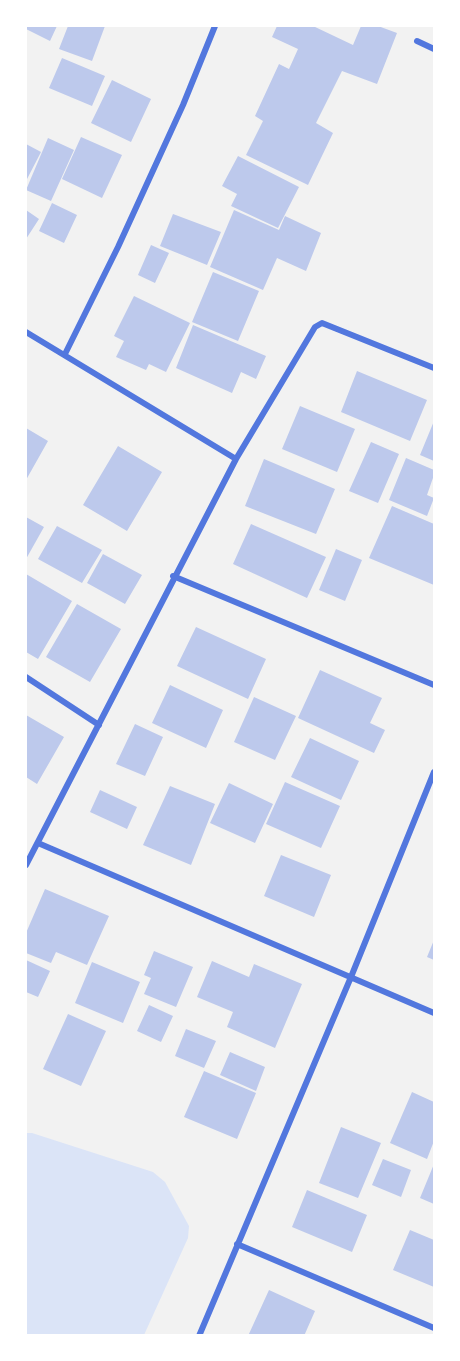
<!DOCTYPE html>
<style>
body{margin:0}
#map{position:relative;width:460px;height:1361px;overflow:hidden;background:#f2f2f2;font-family:"Roboto Condensed",sans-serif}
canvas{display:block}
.frame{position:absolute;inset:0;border:27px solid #fff;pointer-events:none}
</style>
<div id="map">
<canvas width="460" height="1361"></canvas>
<div class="frame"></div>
</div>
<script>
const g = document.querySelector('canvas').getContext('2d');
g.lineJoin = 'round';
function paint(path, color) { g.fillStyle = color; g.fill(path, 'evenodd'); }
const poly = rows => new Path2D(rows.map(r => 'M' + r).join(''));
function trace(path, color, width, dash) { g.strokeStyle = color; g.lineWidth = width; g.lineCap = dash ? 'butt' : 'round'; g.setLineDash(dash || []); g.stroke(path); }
paint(poly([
 [26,1133,32,1133,153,1172,165,1182,189,1226,188,1238,144,1335,26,1335]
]), '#dbe4f7');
paint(poly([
 [26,26,57,26,50,41,26,29],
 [68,26,105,26,92,61,59,49],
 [277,26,313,26,353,45,361,26,378,26,397,33,377,84,342,71,316,123,333,133,308,185,246,155,263,121,255,116,279,64,289,69,298,49,272,37],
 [62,58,105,76,92,106,49,88],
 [112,80,151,99,131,142,91,123],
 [81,137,122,155,102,198,62,179],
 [48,138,74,150,51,201,26,190],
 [26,144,41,152,26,181],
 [238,156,299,187,278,228,231,206,237,194,222,186],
 [52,203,77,215,64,243,39,231],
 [26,210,39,219,26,239],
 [234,210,279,230,285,216,321,233,306,271,277,258,263,290,210,267],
 [173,214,221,232,207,265,160,246],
 [151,245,169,253,155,283,138,275],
 [213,272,259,291,238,341,192,322],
 [134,296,190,323,166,372,149,364,146,370,116,357,124,341,114,336],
 [193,325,266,356,256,379,241,372,232,393,176,368],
 [357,371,427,400,410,441,341,412],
 [300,406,355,429,337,472,282,449],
 [434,421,434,461,420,455],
 [26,428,48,441,26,480],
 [371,442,399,454,378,503,349,491],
 [118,446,162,472,127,531,83,505],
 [406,458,434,470,434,475,427,495,434,498,427,516,389,500],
 [264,459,335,489,316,534,245,506],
 [392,506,434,524,434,585,369,558],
 [26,517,44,527,26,559],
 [251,524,326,557,307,598,233,564],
 [57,526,102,550,82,583,38,559],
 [336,549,362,560,345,601,319,590],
 [103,554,142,575,125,604,87,583],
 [26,574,72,601,38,659,26,652],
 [77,604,121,629,90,682,46,657],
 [196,627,266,659,248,699,177,666],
 [320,670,382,698,370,723,385,730,374,753,298,718],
 [170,685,223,710,206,748,152,723],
 [254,697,296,716,275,760,234,742],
 [26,715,64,737,37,784,26,777],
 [135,724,163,737,145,776,116,764],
 [310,738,359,761,341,800,291,777],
 [285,782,340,806,321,848,266,824],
 [229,783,273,804,255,843,210,823],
 [170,786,215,804,191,865,143,845],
 [100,790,137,807,127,829,90,812],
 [281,855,331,875,314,917,264,896],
 [45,889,109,916,87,965,56,952,51,963,26,953,26,933],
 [434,940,434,960,427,957],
 [154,951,193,967,176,1007,144,994,151,978,144,975],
 [26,960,50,971,38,997,26,992],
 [212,961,249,977,254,964,302,984,275,1048,227,1027,233,1012,197,997],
 [92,962,140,982,123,1023,75,1003],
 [149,1005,173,1016,161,1042,137,1031],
 [68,1014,106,1031,81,1086,43,1069],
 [186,1029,216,1041,204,1068,175,1056],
 [230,1052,265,1067,256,1091,220,1075],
 [204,1071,256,1093,237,1139,184,1117],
 [412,1092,434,1102,434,1141,427,1159,390,1143],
 [341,1127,381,1143,358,1198,319,1183],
 [383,1159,411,1170,401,1197,372,1185],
 [434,1164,434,1204,420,1198],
 [307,1190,367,1215,352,1252,292,1227],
 [410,1230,434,1240,434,1287,393,1270],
 [269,1290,315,1311,304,1336,248,1336]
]), '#bdc9ec');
trace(poly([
 [417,41,434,49],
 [26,332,236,459],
 [65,354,118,247,183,105,215,26],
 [173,576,434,685],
 [26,677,99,725],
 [38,843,434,1013],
 [26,865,236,459,315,327,322,323,434,368],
 [237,1244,434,1328],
 [199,1336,351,977,434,772]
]), '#5277de', 6);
</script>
